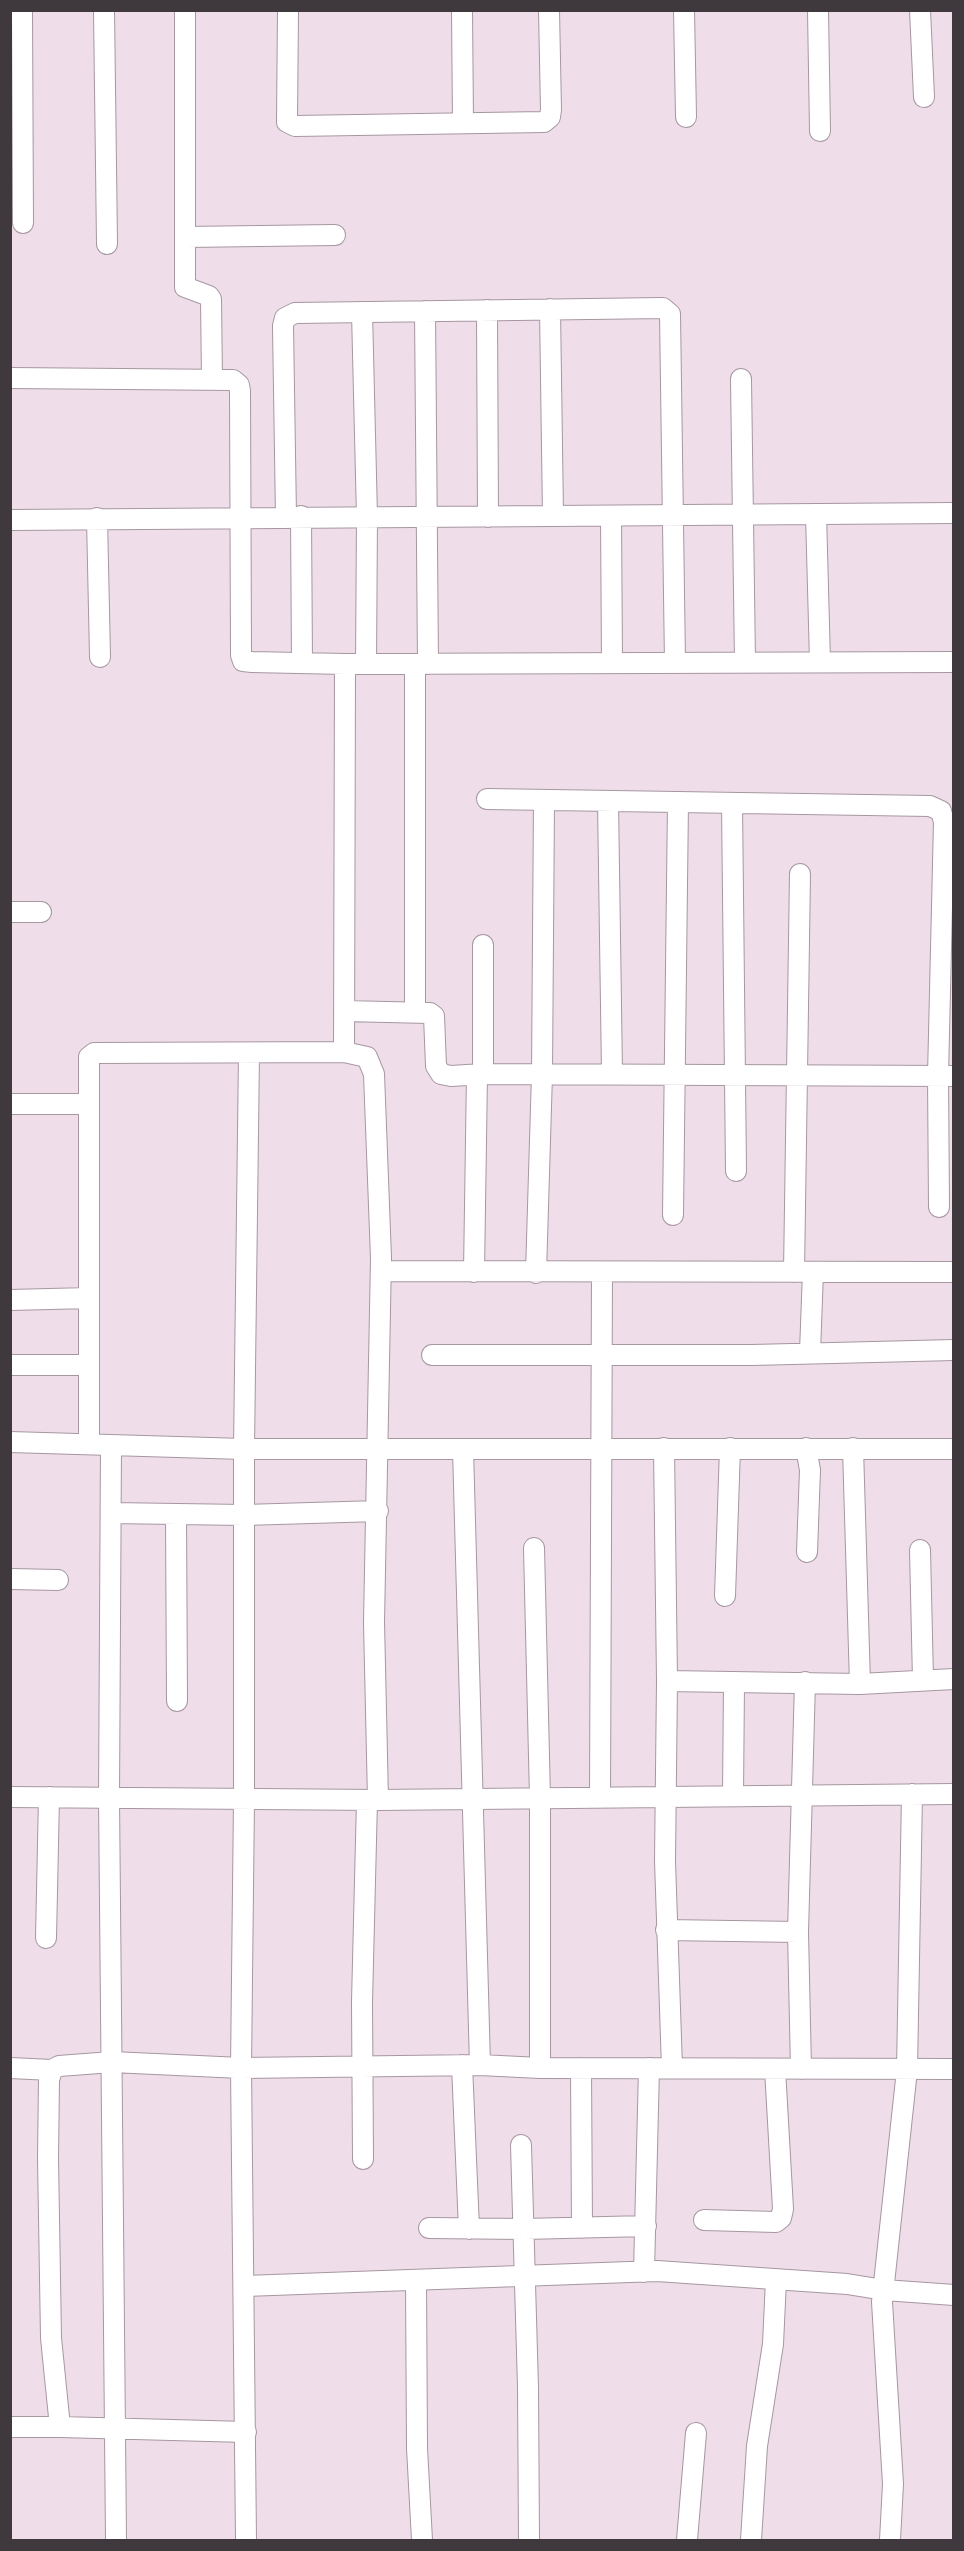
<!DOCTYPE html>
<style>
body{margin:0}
#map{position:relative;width:964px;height:2551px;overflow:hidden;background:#efdeea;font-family:"Roboto Condensed",sans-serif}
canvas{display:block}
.frame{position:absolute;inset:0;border:12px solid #3f383d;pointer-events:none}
</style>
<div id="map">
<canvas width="964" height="2551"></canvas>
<div class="frame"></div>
</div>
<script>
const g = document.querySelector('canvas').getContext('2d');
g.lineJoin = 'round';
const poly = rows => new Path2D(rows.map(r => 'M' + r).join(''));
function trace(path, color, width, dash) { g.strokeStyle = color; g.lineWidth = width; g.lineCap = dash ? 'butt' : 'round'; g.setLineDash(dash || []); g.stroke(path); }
const minor = poly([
 [22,10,23,223],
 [104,10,107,244],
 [185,10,185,287,209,296,211,299,212,379],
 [288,10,287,122,295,126,544,122,550,117,551,110,549,10],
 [462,10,463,123],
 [684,10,686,117],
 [818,10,820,131],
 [920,10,924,97],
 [185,237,335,235],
 [550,309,553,516],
 [487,310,488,517],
 [425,311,428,664],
 [362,312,367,517,366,664],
 [10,378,233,380,239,385,240,391,241,655,243,661,252,662,345,664],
 [741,379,745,662],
 [816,514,820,662],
 [301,516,302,663],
 [611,516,612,663],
 [286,517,283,326,285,318,295,313,663,308,670,314,675,663],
 [97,518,100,657],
 [10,520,954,513],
 [415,664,415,1012],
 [487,799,930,806,941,811,944,822,938,1076,939,1207],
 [608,801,612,1074],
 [732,803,736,1171],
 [10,912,41,912],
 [344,1011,430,1013,434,1016,436,1066,441,1074,451,1076,483,1074,954,1076],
 [344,1052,367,1057,374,1074,381,1258,374,1622,378,1800],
 [483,1074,483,945],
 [10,1104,88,1104],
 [673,1215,678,802],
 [381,1271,954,1272],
 [474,1272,477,1074],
 [794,1272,800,874],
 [536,1273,542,1074,544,800],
 [10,1300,89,1298],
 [810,1352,813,1272],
 [432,1355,752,1355,954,1350],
 [10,1365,89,1365],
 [10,1442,244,1449,954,1449],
 [89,1444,89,1057,94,1053,344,1052,345,664,954,662],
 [111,1445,109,1798,116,2540],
 [664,1448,667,1681,665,1861,672,2068],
 [806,1448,810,1470,807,1552],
 [853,1448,860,1684],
 [463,1449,480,2065],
 [111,1513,244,1515,378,1511],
 [176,1514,177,1701],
 [534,1548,540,1798,540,2068],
 [920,1550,923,1680],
 [10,1579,58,1580],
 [725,1596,730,1448],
 [667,1681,860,1684,954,1679],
 [733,1796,734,1682],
 [10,1797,378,1800,954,1794],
 [600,1797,602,1273],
 [666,1930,798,1932],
 [46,1938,49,1797],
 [462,2065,469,2229],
 [10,2068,52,2070],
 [581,2068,582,2228],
 [801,2069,798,1932,805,1682],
 [521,2145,528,2387,529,2540],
 [363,2159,362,2002,367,1800],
 [704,2220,776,2222,781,2218,783,2209,775,2069],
 [429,2228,524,2229,646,2226],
 [644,2272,649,2068],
 [416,2280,417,2448,422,2540],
 [245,2286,657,2271,847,2284,884,2290,954,2295],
 [10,2427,60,2427],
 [246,2432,60,2427,51,2338,48,2158,49,2080,52,2070,59,2066,112,2062,241,2068,480,2065,540,2068,954,2069],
 [246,2540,241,2068,244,1799,244,1449,249,1053],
 [687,2540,696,2433],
 [751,2540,757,2446,773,2344,776,2280],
 [890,2540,893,2484,882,2302,907,2070,912,1794]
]);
trace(minor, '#a697a1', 22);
trace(minor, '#fff', 20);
</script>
